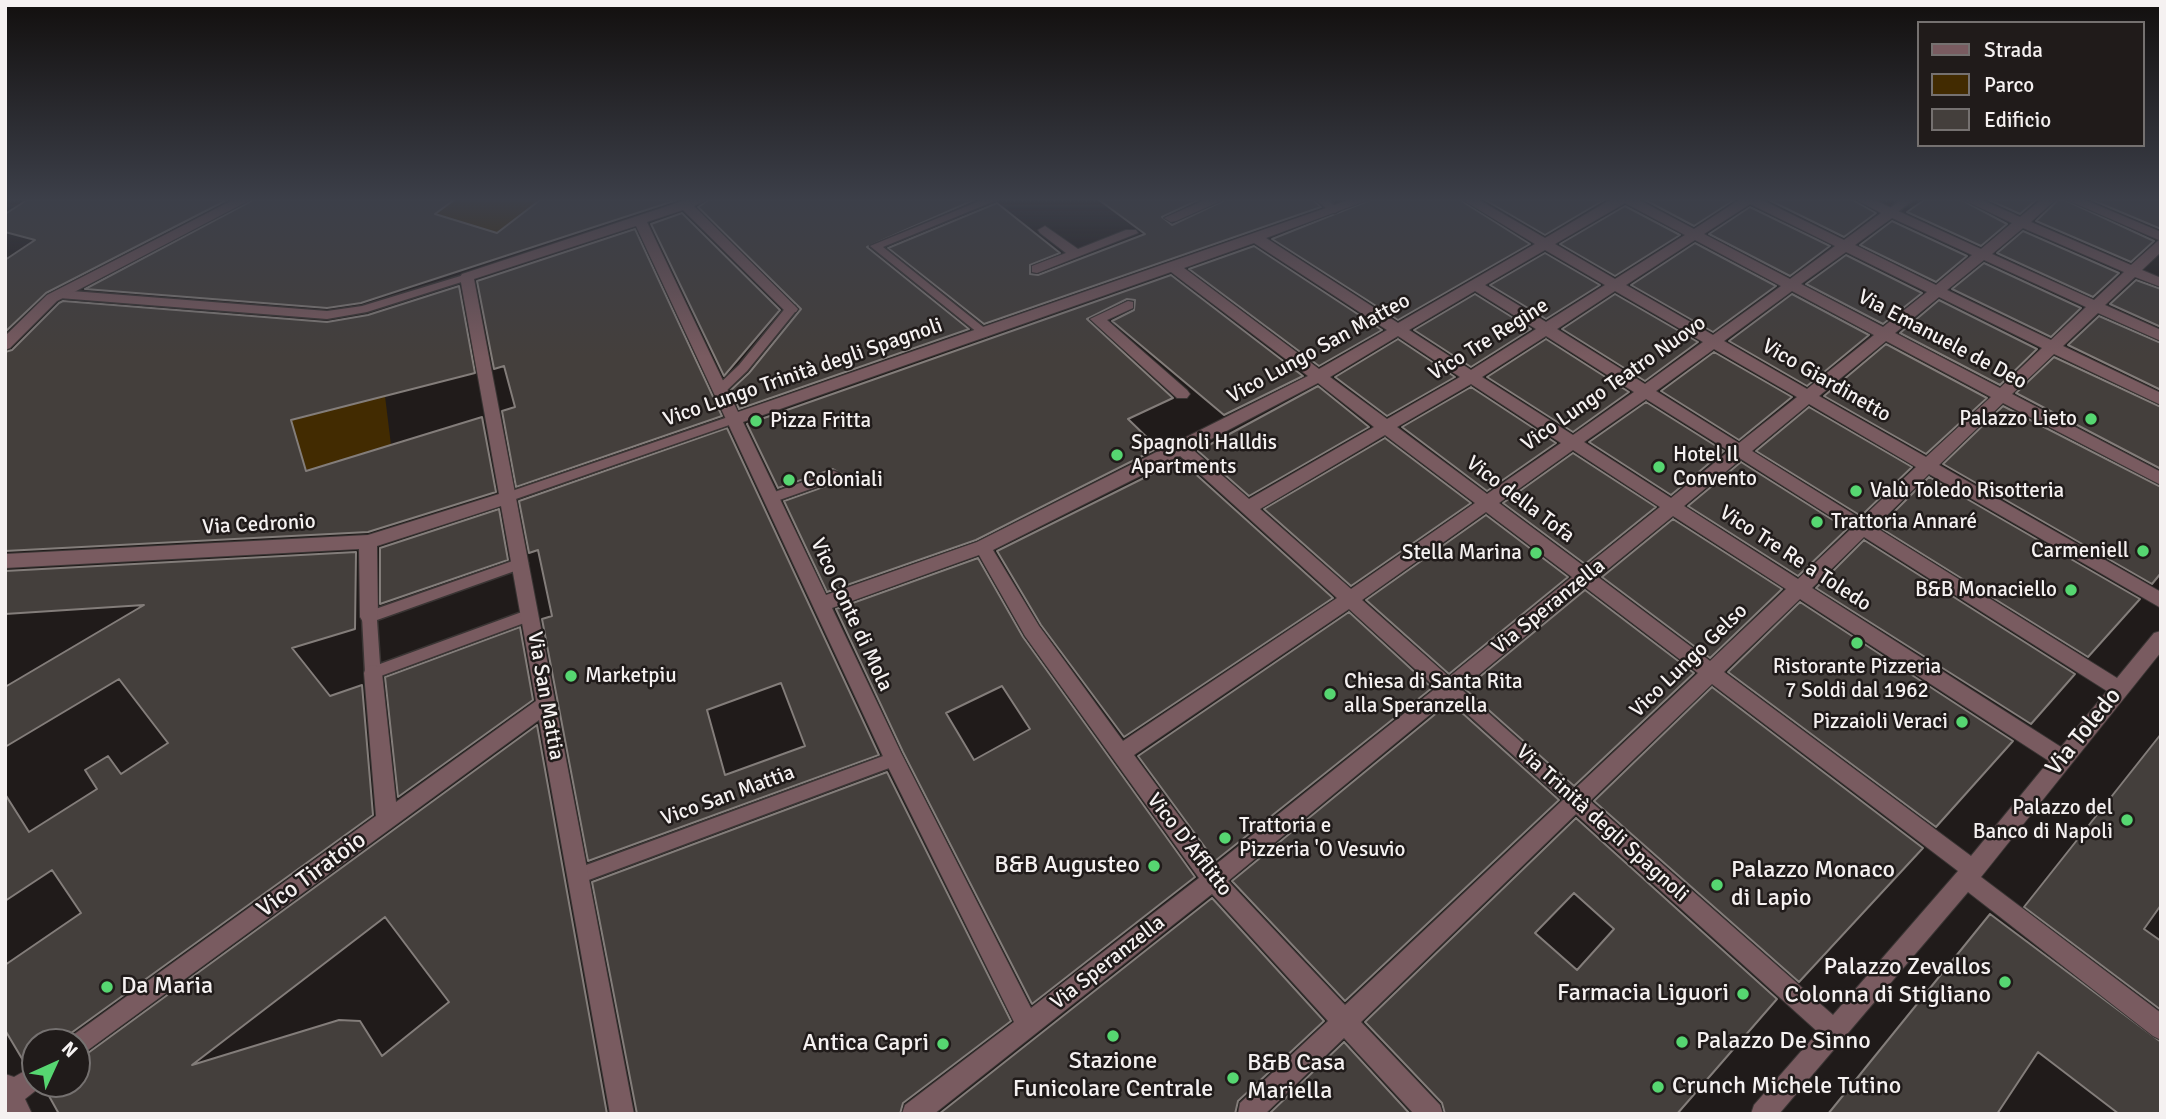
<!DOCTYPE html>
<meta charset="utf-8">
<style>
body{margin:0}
#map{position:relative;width:2166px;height:1119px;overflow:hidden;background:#201b1a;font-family:Signika,sans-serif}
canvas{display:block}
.frame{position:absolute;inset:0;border:7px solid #f5f1f1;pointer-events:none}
.legend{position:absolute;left:1917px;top:21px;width:228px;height:126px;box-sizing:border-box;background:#201b1a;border:2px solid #757170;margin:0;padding:9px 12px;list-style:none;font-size:21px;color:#f5f1f1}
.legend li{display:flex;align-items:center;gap:14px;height:35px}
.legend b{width:35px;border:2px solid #757170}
.north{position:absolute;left:21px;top:1028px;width:70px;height:70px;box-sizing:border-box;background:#201b1a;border:2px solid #757170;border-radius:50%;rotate:45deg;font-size:19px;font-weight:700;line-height:28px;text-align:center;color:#f5f1f1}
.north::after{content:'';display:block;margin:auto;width:24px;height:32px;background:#56d671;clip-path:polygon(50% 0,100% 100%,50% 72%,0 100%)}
</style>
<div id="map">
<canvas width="2166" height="1119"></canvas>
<div class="frame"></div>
<ul class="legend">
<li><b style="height:9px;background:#795b60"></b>Strada</li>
<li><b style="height:19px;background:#422b01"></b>Parco</li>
<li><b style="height:19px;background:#443f3c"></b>Edificio</li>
</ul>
<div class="north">N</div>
</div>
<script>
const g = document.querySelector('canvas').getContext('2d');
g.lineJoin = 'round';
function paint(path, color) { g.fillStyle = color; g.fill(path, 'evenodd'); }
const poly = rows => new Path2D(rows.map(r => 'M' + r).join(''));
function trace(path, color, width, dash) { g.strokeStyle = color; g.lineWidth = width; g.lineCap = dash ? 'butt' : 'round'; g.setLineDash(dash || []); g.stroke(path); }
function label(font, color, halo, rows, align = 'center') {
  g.font = font + ' Signika,sans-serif'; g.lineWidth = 5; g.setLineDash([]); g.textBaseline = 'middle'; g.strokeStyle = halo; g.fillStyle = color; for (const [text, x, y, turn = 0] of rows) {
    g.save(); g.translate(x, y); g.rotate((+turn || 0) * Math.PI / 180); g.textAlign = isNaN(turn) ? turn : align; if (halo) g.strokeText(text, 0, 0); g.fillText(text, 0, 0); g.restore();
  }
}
paint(poly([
 [454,200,540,200,497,233,435,214],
 [385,396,391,445,311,470,291,466,299,448,291,420]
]), '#422b01');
const building = poly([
 [27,200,227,200,46,293,5,332,5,260,35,240,5,232,5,214,27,200],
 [253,200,454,200,435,214,497,233,540,200,677,200,361,303,327,308,85,289,253,200],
 [709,200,974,200,867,247,969,329,739,409,731,390,749,373,801,309,698,207,709,200],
 [1099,200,1198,200,1162,217,1172,225,1225,200,1313,200,1321,207,984,324,888,248,997,203,1060,253,1030,265,1030,274,1038,275,1145,234,1099,200],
 [1370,200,1460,200,1530,244,1398,320,1272,239,1370,200],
 [1485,200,1604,200,1545,235,1485,200],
 [1645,200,1734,200,1694,226,1645,200],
 [1769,200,1853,200,1876,213,1844,237,1769,200],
 [1924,200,1962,200,2007,224,1981,246,1907,212,1924,200],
 [1989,200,2036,200,2020,214,1989,200],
 [2058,200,2065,200,2154,241,2131,262,2036,221,2058,200],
 [2092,200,2161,200,2161,229,2092,200],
 [1625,206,1680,235,1615,276,1560,244,1625,206],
 [1750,207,1830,246,1790,276,1709,234,1750,207],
 [682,213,780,310,724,376,651,224,682,213],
 [1892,221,1967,256,1936,282,1860,245,1892,221],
 [635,229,722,416,516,487,502,411,515,407,504,366,494,369,477,281,635,229],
 [2023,231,2119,273,2093,297,1997,253,2023,231],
 [1695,243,1776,286,1713,332,1631,285,1695,243],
 [1254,246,1382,330,1319,366,1189,269,1254,246],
 [1545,253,1600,285,1546,319,1490,285,1545,253],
 [1846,255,1922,293,1883,324,1806,284,1846,255],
 [1984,263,2081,308,2051,337,1952,289,1984,263],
 [1171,275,1303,376,1224,415,1112,321,1134,310,1135,300,1127,299,1087,319,1173,398,1128,419,1158,448,976,540,827,592,784,501,840,481,843,475,833,469,778,488,747,424,1171,275],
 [2136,280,2161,289,2161,327,2110,304,2136,280],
 [459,286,475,373,291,420,306,471,482,417,496,492,368,532,5,551,5,352,12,350,59,303,63,301,327,322,368,315,459,286],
 [1475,294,1531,329,1471,367,1414,330,1475,294],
 [1615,294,1698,342,1645,381,1562,329,1615,294],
 [1792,294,1869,335,1807,386,1729,341,1792,294],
 [1939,300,2037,349,2000,385,1900,333,1939,300],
 [2099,316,2161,343,2161,390,2068,345,2099,316],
 [1398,339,1455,377,1387,416,1335,377,1398,339],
 [1546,339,1629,392,1573,432,1487,377,1546,339],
 [1886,344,1987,398,1926,454,1824,396,1886,344],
 [1714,352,1792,397,1739,440,1661,391,1714,352],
 [2054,357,2161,407,2161,469,2016,393,2054,357],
 [1318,386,1369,427,1249,496,1198,451,1318,386],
 [1471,387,1556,443,1487,491,1402,427,1471,387],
 [1646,402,1724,451,1671,495,1589,442,1646,402],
 [2003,406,2161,487,2161,573,2152,584,1943,464,2003,406],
 [1809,407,1912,467,1861,516,1756,451,1809,407],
 [727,428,879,755,588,861,542,619,552,616,538,550,529,553,519,501,727,428],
 [781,683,805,746,725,775,707,710,781,683],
 [1385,438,1471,503,1351,586,1264,509,1385,438],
 [1573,453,1656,507,1585,564,1503,503,1573,453],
 [1180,460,1333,598,1124,737,1041,625,997,551,1180,460],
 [1741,462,1847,529,1798,576,1688,506,1741,462],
 [1929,477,2140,599,2088,657,1879,527,1929,477],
 [499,509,508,560,380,604,380,548,499,509],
 [1486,515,1568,577,1449,674,1366,600,1486,515],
 [1673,519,1782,589,1710,658,1602,577,1673,519],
 [1864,540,2075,674,2031,724,1816,588,1864,540],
 [356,552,355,629,292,648,330,696,362,685,373,815,67,1036,65,1042,35,1042,35,1062,31,1064,28,1059,24,1062,5,1030,5,965,81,913,52,870,5,901,5,794,29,832,97,789,85,770,108,756,121,774,168,743,119,679,5,747,5,687,144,605,5,614,5,571,356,552],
 [978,558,1023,637,1195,877,1032,1004,903,752,836,609,978,558],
 [1002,686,1030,729,974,760,946,713,1002,686],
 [1585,590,1694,673,1574,786,1465,689,1585,590],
 [1800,602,2013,741,1936,827,1728,672,1800,602],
 [1349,612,1432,688,1215,861,1138,756,1349,612],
 [520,627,533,700,398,797,385,677,520,627],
 [1712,687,1923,848,1799,982,1594,801,1712,687],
 [1450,702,1559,800,1345,1001,1232,881,1450,702],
 [537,725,607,1114,59,1114,44,1087,47,1084,77,1084,77,1061,537,725],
 [385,917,449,1002,382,1056,360,1021,339,1020,192,1065,385,917],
 [2161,734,2161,905,2144,929,2161,941,2161,1010,2024,907,2161,734],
 [887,772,1011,1021,903,1103,900,1114,637,1114,592,882,887,772],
 [1576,818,1777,999,1677,1114,1445,1114,1442,1103,1365,1022,1576,818],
 [1574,893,1614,929,1577,970,1535,933,1574,893],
 [1212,898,1324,1021,1238,1101,1235,1114,939,1114,1212,898],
 [1990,914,2161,1042,2161,1114,2119,1114,2038,1052,1997,1114,1828,1114,1990,914],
 [1344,1042,1410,1114,1269,1114,1344,1042]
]);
paint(building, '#443f3c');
trace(building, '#837d7a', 2);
const lane = poly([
 [982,200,997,200,883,247,987,330,987,336,983,337,870,246,982,200],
 [1316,200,1328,200,1340,210,1335,213,1331,212,1316,200],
 [1901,200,1913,200,1894,215,1886,215,1886,211,1901,200],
 [467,274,473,277,471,279,367,312,327,319,59,298,53,294,59,290,327,311,362,306,467,274],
 [791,305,795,306,795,312,747,371,724,393,716,393,714,390,716,387,739,365,787,306,791,305],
 [734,415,740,419,738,422,513,500,508,502,501,497,503,494,734,415],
 [834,471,839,473,841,476,839,479,771,503,764,498,766,495,834,471],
 [521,558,526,559,528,563,526,567,377,620,380,664,530,609,535,611,537,615,535,619,378,677,373,679,368,677,365,673,362,617,364,613,521,558],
 [1449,682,1454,683,1582,796,1584,801,1582,806,1576,808,1570,806,1444,693,1441,688,1444,683,1449,682],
 [894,752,900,754,902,759,900,764,578,884,572,882,569,876,572,870,578,868,894,752]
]);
const street = poly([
 [233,200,250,200,57,301,10,348,5,350,5,336,47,295,233,200],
 [686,200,706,200,694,206,798,309,796,312,786,312,683,210,647,222,738,412,1349,200,1368,200,1266,238,1398,323,1535,244,1463,200,1479,200,1545,238,1610,200,1639,200,1694,229,1739,200,1762,200,1844,240,1881,213,1857,200,1874,200,1981,249,2012,223,1964,200,1982,200,2020,217,2041,200,2055,200,2031,222,2131,265,2159,240,2067,200,2085,200,2161,232,2161,252,2142,270,2161,278,2161,287,2135,277,2105,305,2161,330,2161,341,2098,313,2063,346,2161,393,2161,405,2054,354,2012,394,2161,472,2161,485,2003,403,1939,465,2161,592,2161,608,1929,474,1875,527,2117,678,2154,633,2161,631,2161,652,1981,877,2161,1013,2161,1040,2153,1036,1968,892,1779,1114,1751,1114,1754,1105,1818,1032,1576,814,1361,1022,1440,1105,1443,1114,1414,1114,1344,1038,1265,1114,1238,1114,1240,1103,1328,1021,1212,894,934,1114,902,1114,905,1105,1014,1022,887,765,636,226,474,279,634,1114,610,1114,539,720,77,1058,77,1042,67,1042,69,1038,376,816,364,673,366,667,373,665,380,667,382,673,396,802,536,701,501,506,377,546,378,617,375,622,369,624,363,622,360,617,359,549,5,568,5,554,368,535,499,494,460,277,462,274,686,200],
 [1625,203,1685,235,1615,279,1555,244,1625,203],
 [1750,204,1835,246,1790,279,1704,234,1750,204],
 [1892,218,1972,255,1936,285,1855,245,1892,218],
 [2023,228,2124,272,2094,300,1992,254,2023,228],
 [1695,240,1781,286,1713,335,1626,285,1695,240],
 [1254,243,1387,330,1319,369,1184,268,1254,243],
 [1545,250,1605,285,1546,322,1485,285,1545,250],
 [1846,252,1927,292,1883,327,1801,284,1846,252],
 [1984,260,2086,307,2051,340,1947,290,1984,260],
 [1171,272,1308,376,977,542,826,595,743,422,1171,272],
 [1475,291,1536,329,1471,370,1409,330,1475,291],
 [1615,291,1703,342,1645,384,1557,329,1615,291],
 [1792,291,1874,335,1807,389,1724,341,1792,291],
 [1939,297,2042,348,2000,388,1895,333,1939,297],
 [1398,336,1460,377,1387,419,1330,377,1398,336],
 [1546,336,1634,392,1573,435,1482,377,1546,336],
 [1886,341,1991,397,1926,457,1819,396,1886,341],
 [1714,349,1797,397,1739,443,1656,391,1714,349],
 [1318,383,1374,427,1249,499,1192,449,1318,383],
 [1471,384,1561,443,1487,494,1397,427,1471,384],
 [1646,399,1729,451,1671,498,1584,442,1646,399],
 [1809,404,1916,467,1861,519,1752,451,1809,404],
 [1385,435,1475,503,1351,589,1260,509,1385,435],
 [1573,450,1660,507,1585,567,1499,503,1573,450],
 [1180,456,1337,598,1123,741,1039,626,993,550,1180,456],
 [1741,459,1851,529,1798,579,1684,506,1741,459],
 [1486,512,1572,577,1449,677,1362,600,1486,512],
 [1673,516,1786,589,1710,661,1598,577,1673,516],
 [1864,537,2107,691,2061,747,1812,588,1864,537],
 [979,555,1025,636,1199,878,1031,1008,901,753,832,608,979,555],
 [1585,587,1698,673,1345,1005,1228,881,1585,587],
 [1800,599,2049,761,1971,856,1724,672,1800,599],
 [1349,609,1436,688,1215,865,1134,755,1349,609],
 [1712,684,1958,871,1833,1015,1590,801,1712,684],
 [1205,200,1223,200,1176,221,1171,222,1164,218,1205,200],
 [1045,226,1078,249,1126,230,1136,230,1138,233,1037,273,1032,272,1032,266,1066,253,1040,233,1038,230,1045,226],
 [1128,301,1133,302,1133,308,1107,320,1187,390,1190,394,1187,398,1177,398,1090,319,1128,301],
 [35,1065,35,1084,44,1084,25,1099,32,1114,7,1114,5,1074,14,1077,35,1065]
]);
trace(lane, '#3a3534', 3);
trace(street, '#3a3534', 2);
paint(lane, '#795b60');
paint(street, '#795b60');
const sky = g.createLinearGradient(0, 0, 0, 357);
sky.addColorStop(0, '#120f0e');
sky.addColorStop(0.56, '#3c3f49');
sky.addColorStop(1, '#3c3f4900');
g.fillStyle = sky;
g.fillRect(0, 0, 2166, 357);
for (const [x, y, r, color] of [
 [2091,419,7,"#56d671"],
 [756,421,7,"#56d671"],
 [1117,455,7,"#56d671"],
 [1659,467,7,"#56d671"],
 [789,480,7,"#56d671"],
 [1856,491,7,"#56d671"],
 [1817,522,7,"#56d671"],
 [2143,551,7,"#56d671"],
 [1536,553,7,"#56d671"],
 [2071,590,7,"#56d671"],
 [1857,643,7,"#56d671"],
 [571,676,7,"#56d671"],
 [1330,694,7,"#56d671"],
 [1962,722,7,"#56d671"],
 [2127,820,7,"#56d671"],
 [1225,838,7,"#56d671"],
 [1154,866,7,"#56d671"],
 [1717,885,7,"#56d671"],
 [2005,982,7,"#56d671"],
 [107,987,7,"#56d671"],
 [1743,994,7,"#56d671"],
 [1113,1036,7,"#56d671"],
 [1682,1042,7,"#56d671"],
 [943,1044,7,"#56d671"],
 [1233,1078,7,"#56d671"],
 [1658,1087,7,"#56d671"]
]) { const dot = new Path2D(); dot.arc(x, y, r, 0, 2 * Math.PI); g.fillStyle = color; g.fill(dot); trace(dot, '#201b1a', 2.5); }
label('21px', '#f5f1f1', '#201b1a', [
 ["Vico Tre Regine",1489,340,-32],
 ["Via Emanuele de Deo",1942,340,28],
 ["Vico Lungo San Matteo",1319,349,-29],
 ["Vico Lungo Trinità degli Spagnoli",803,373,-19],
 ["Vico Giardinetto",1826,381,30],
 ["Vico Lungo Teatro Nuovo",1614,384,-35],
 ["Vico della Tofa",1520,500,37],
 ["Via Cedronio",259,525,-3],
 ["Vico Tre Re a Toledo",1795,559,33],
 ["Via Speranzella",1549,607,-39],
 ["Vico Conte di Mola",851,615,65],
 ["Vico Lungo Gelso",1689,661,-44],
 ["Via San Mattia",545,696,80],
 ["Vico San Mattia",728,796,-20],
 ["Via Trinità degli Spagnoli",1602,824,42],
 ["Vico D'Afflitto",1189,845,52],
 ["Via Speranzella",1108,963,-38]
]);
label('21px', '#f5f1f1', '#201b1a', [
 ["Palazzo Lieto",2077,419,"right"],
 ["Pizza Fritta",770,421],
 ["Spagnoli Halldis",1131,443],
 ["Apartments",1131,467],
 ["Hotel Il",1673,455],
 ["Convento",1673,479],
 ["Coloniali",803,480],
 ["Valù Toledo Risotteria",1870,491],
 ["Trattoria Annaré",1831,522],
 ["Carmeniell",2129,551,"right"],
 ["Stella Marina",1522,553,"right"],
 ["B&B Monaciello",2057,590,"right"],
 ["Ristorante Pizzeria",1857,667,"center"],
 ["7 Soldi dal 1962",1857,691,"center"],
 ["Marketpiu",585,676],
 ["Chiesa di Santa Rita",1344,682],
 ["alla Speranzella",1344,706],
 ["Pizzaioli Veraci",1948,722,"right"],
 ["Palazzo del",2113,808,"right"],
 ["Banco di Napoli",2113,832,"right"],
 ["Trattoria e",1239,826],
 ["Pizzeria 'O Vesuvio",1239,850]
], 'left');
label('24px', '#f5f1f1', '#201b1a', [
 ["Via Toledo",2084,732,-51],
 ["Vico Tiratoio",312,875,-36]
]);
label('24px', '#f5f1f1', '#201b1a', [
 ["B&B Augusteo",1140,866,"right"],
 ["Palazzo Monaco",1731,871],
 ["di Lapio",1731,899],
 ["Palazzo Zevallos",1991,968,"right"],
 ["Colonna di Stigliano",1991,996,"right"],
 ["Da Maria",121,987],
 ["Farmacia Liguori",1729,994,"right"],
 ["Palazzo De Sinno",1696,1042],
 ["Antica Capri",929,1044,"right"],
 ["Stazione",1113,1062,"center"],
 ["Funicolare Centrale",1113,1090,"center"],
 ["B&B Casa",1247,1064],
 ["Mariella",1247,1092],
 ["Crunch Michele Tutino",1672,1087]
], 'left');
</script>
